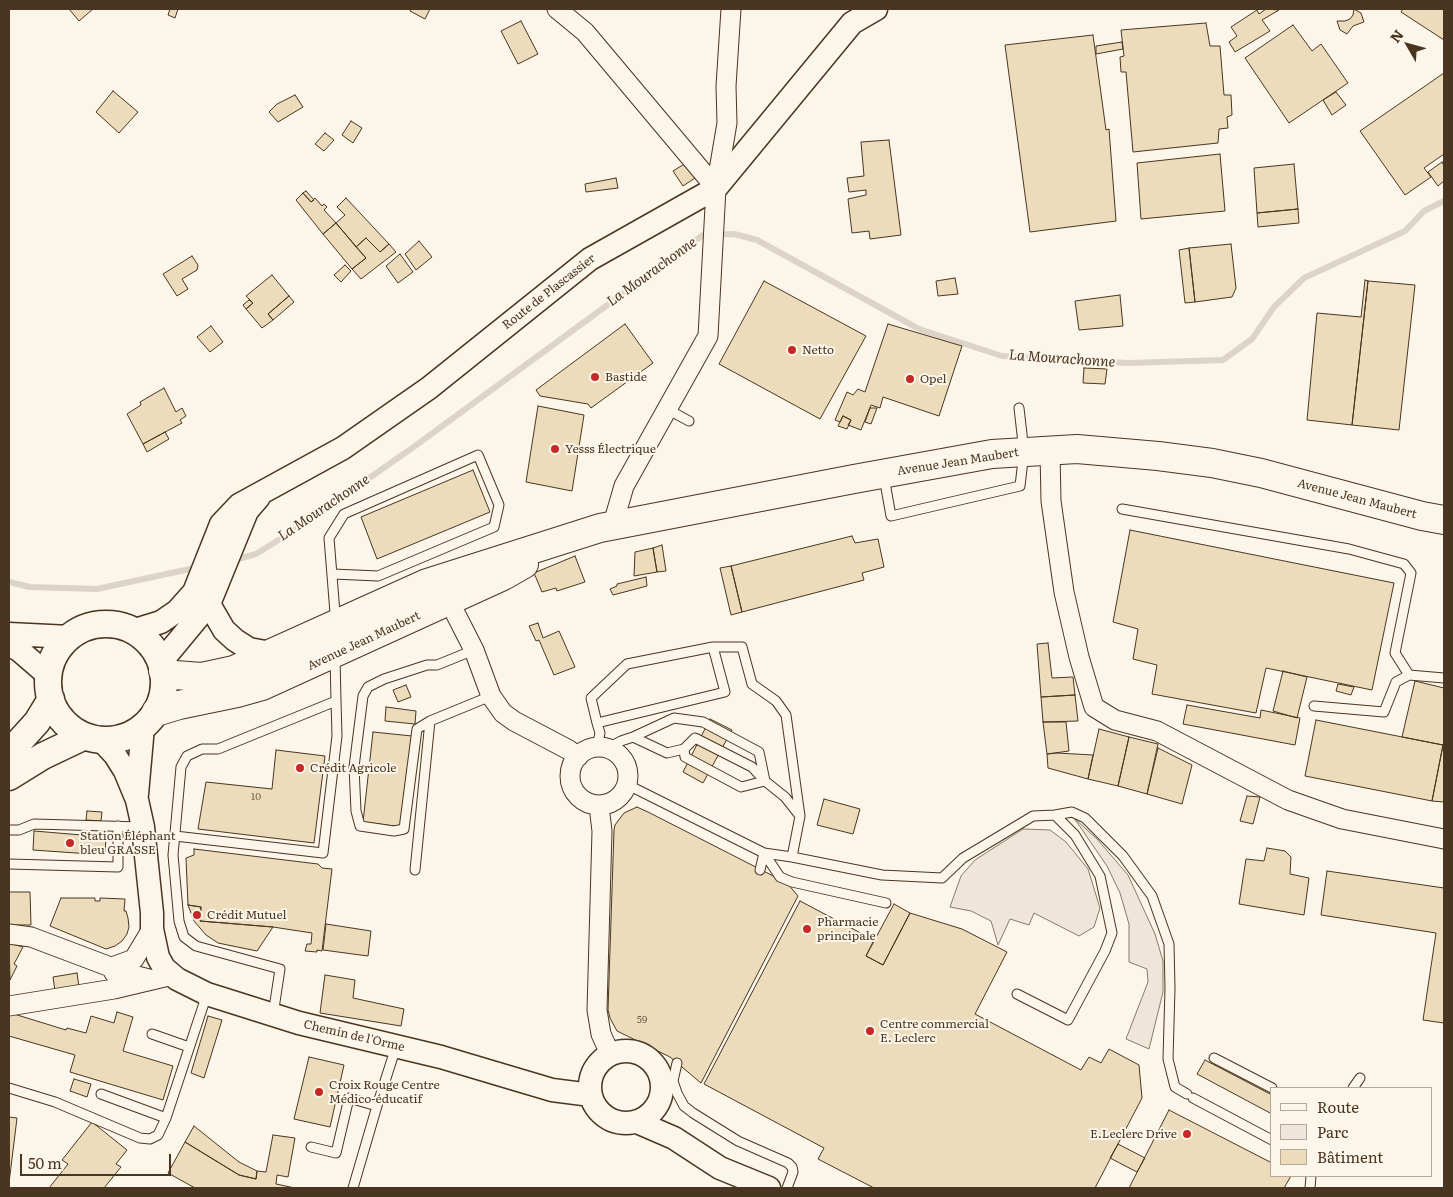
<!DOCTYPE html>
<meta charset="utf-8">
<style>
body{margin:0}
#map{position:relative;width:1453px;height:1197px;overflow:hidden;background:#fbf6e9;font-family:Literata,serif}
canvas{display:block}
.frame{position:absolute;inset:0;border:10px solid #4a3520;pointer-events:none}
.legend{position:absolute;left:1270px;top:1087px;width:162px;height:90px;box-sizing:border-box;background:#fbf6e9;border:1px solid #b4a999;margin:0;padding:6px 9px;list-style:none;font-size:15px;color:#4a3520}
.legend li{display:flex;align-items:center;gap:10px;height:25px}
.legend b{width:25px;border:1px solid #b4a999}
.north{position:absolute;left:1383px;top:20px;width:50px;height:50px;-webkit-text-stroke:4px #fbf6e9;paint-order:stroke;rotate:308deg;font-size:14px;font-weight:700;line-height:20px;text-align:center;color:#4a3520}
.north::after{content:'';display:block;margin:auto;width:18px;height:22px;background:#4a3520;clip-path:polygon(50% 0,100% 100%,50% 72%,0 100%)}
.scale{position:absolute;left:20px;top:1154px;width:151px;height:22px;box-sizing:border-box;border:2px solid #4a3520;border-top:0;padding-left:6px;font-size:15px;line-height:18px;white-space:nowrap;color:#4a3520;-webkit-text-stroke:4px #fbf6e9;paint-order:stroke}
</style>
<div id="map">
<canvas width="1453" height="1197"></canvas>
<div class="frame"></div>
<ul class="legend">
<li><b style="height:6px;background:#fbf6e9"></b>Route</li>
<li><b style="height:14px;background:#ede6d9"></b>Parc</li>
<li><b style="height:14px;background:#ecdcbc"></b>Bâtiment</li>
</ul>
<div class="north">N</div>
<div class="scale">50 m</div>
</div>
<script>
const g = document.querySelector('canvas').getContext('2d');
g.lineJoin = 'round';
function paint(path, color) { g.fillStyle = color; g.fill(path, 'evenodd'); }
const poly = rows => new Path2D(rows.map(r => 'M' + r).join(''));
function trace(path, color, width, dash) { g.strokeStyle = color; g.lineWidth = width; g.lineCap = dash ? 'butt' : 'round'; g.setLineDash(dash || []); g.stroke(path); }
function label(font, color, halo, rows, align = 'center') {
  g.font = font + ' Literata,serif'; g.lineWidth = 4; g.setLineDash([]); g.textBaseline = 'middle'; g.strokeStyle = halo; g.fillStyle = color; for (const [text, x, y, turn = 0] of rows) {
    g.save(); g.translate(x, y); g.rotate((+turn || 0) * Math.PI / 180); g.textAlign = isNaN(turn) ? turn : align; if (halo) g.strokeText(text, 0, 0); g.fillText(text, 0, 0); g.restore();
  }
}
const green = poly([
 [1074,818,1097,839,1128,875,1155,934,1163,961,1163,992,1149,1049,1126,1039,1148,982,1147,969,1129,962,1129,924,1120,893,1107,866,1074,818],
 [1023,829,1050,830,1066,842,1088,869,1100,908,1094,927,1079,936,1034,913,1029,925,1010,919,998,945,991,921,971,911,950,907,961,876,975,860,1023,829]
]);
paint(green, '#ede6d9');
trace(green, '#887966', 1);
trace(poly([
 [231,561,256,554,298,528,415,446,703,235,734,234,757,240,919,329,1002,356,1128,363,1223,360,1252,339,1274,307,1304,278,1405,231,1424,211,1444,201],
 [9,582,30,587,97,589,199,567]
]), '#dcd4c6', 6);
const building = poly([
 [69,9,93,9,79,21,69,9],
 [170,9,178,9,175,18,168,15,170,9],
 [411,9,430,9,425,19,410,11,411,9],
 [1266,9,1279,10,1262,20,1270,31,1235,52,1229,42,1237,36,1231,27,1257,10,1259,14,1266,9],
 [1354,9,1361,13,1364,22,1353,26,1347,34,1340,30,1337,21,1345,21,1350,19,1353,15,1354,9],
 [1403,9,1444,9,1444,40,1401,12,1403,9],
 [521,21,538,54,518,64,501,31,521,21],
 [1206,23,1210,46,1220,46,1224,95,1231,95,1232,115,1227,117,1228,128,1219,129,1218,143,1133,152,1126,72,1121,72,1120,57,1124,56,1121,30,1206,23],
 [1293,25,1312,51,1321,44,1348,83,1289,123,1245,58,1293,25],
 [1093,35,1106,130,1109,129,1116,221,1030,232,1005,45,1093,35],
 [1122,42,1123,49,1096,54,1096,46,1122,42],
 [1444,73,1444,154,1424,168,1431,177,1405,195,1360,131,1444,73],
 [113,91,138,112,119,133,96,112,113,91],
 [1336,92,1346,105,1332,115,1323,100,1336,92],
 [295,95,303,107,278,122,269,112,277,104,295,95],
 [351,121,362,128,353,143,342,135,351,121],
 [325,133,334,140,324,151,315,144,325,133],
 [889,140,901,235,870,239,869,231,852,233,848,199,866,195,866,190,849,192,847,178,864,176,861,142,889,140],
 [1220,154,1225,211,1141,219,1137,163,1220,154],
 [1442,162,1444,166,1444,181,1438,186,1428,172,1442,162],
 [686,163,695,178,683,186,673,171,686,163],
 [1294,164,1298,209,1257,213,1254,168,1294,164],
 [616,178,618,188,586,192,585,184,616,178],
 [306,191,314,200,311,202,303,193,306,191],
 [303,193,311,202,315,198,322,206,324,204,327,207,324,210,336,223,323,234,296,200,303,193],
 [346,198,389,244,380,252,366,238,356,247,336,223,345,215,337,207,346,198],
 [1298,209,1299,223,1258,227,1257,213,1298,209],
 [336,223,366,258,352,269,323,234,336,223],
 [366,238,380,252,389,244,396,252,361,279,352,269,366,258,356,247,366,238],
 [419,241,432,257,416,270,405,254,419,241],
 [1231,244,1236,288,1232,297,1195,302,1189,248,1231,244],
 [1189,248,1195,302,1185,303,1179,250,1189,248],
 [400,254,413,272,398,283,386,266,400,254],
 [192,256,198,265,197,270,182,279,188,289,177,296,163,274,192,256],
 [345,265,351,271,341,282,334,275,345,265],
 [272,275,289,296,268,314,273,320,262,328,246,309,253,303,246,296,272,275],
 [955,278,958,294,938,296,936,281,955,278],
 [1365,280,1368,281,1352,425,1307,420,1317,313,1361,317,1365,280],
 [764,281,866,336,820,419,719,364,764,281],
 [1368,281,1415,285,1399,430,1352,425,1368,281],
 [1120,295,1123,326,1079,330,1075,301,1120,295],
 [289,296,294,302,273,320,268,314,289,296],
 [249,300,253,303,246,309,243,305,249,300],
 [625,324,653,363,591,408,588,404,540,396,536,390,625,324],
 [888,324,962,346,939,416,883,397,880,408,871,405,861,430,848,425,851,420,843,416,840,422,835,420,847,392,853,395,858,389,865,392,888,324],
 [211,326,223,342,210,352,197,337,211,326],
 [1084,368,1107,369,1105,384,1083,383,1084,368],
 [164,388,176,412,182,408,186,416,180,420,182,423,143,444,127,414,141,405,140,402,164,388],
 [538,406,584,415,572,491,526,482,538,406],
 [870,408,877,408,871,424,865,422,870,408],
 [843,416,851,420,847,429,838,426,843,416],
 [165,432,169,439,147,452,143,444,165,432],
 [473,470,490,512,377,559,361,517,473,470],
 [1130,530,1394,583,1372,690,1266,668,1256,713,1152,694,1157,665,1133,659,1138,629,1113,622,1130,530],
 [852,536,855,543,878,539,884,567,862,573,864,580,742,612,731,566,852,536],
 [662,545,666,571,657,572,653,548,662,545],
 [653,548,657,572,634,576,635,552,653,548],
 [575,556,585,582,557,591,556,588,542,592,534,573,575,556],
 [731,566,742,612,731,615,720,568,731,566],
 [646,577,647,586,613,595,610,589,617,586,617,584,646,577],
 [538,623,543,638,559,631,575,667,554,675,539,640,536,641,529,626,538,623],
 [1048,643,1052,678,1073,677,1075,695,1041,697,1037,644,1048,643],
 [1283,671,1307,677,1297,718,1273,711,1283,671],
 [1415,681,1444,688,1444,802,1432,801,1443,745,1402,737,1415,681],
 [1338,684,1354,687,1351,695,1336,691,1338,684],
 [406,685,411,697,398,702,393,690,406,685],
 [1075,695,1078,721,1043,722,1041,697,1075,695],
 [1187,705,1260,718,1261,710,1300,718,1295,745,1183,724,1187,705],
 [386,707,416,711,415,724,385,721,386,707],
 [710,719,732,730,703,783,683,772,710,719],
 [1316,720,1443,745,1432,801,1305,776,1316,720],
 [1043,722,1066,722,1069,751,1047,754,1043,722],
 [1099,729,1129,737,1118,786,1088,779,1099,729],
 [373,732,412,736,402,827,363,822,373,732],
 [1129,737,1158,744,1147,794,1118,786,1129,737],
 [1158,748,1192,765,1182,804,1147,794,1158,748],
 [276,750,325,756,314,843,198,829,206,782,272,789,276,750],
 [1057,753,1093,755,1088,779,1048,768,1047,754,1057,753],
 [1247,796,1260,797,1253,824,1240,821,1247,796],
 [824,799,860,809,853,834,817,825,824,799],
 [637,807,648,812,787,883,798,896,701,1083,670,1057,617,1031,610,1018,608,1010,614,830,615,825,624,813,637,807],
 [87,811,102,812,101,821,86,820,87,811],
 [34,831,106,837,105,855,33,850,34,831],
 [1267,848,1285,851,1291,857,1290,874,1309,878,1304,915,1239,904,1246,859,1264,861,1267,848],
 [194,849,318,864,322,868,332,869,322,951,317,950,317,952,305,951,307,944,311,944,312,933,273,927,200,921,201,907,188,905,186,858,194,855,194,849],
 [1327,871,1444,888,1444,1023,1423,1020,1436,933,1321,915,1327,871],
 [9,892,30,892,31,925,9,925,9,892],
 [61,898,95,898,95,901,100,901,100,898,125,899,124,911,126,911,128,918,129,927,127,934,122,941,115,946,106,949,50,926,61,898],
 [800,901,874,940,866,956,883,965,910,913,962,929,1007,952,975,1014,1081,1070,1089,1057,1101,1063,1109,1049,1139,1065,1142,1098,1095,1188,874,1188,818,1159,824,1148,704,1084,800,901],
 [894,904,910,913,883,965,866,956,894,904],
 [188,905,201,907,200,921,273,927,257,951,218,943,206,935,194,921,188,905],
 [326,924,371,931,368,956,323,950,326,924],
 [9,943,23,947,14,964,17,966,10,980,9,943],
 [77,973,79,987,55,991,53,977,77,973],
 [325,975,355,980,353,998,404,1009,401,1026,320,1013,325,975],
 [117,1012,133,1017,123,1051,173,1066,163,1100,70,1072,75,1055,9,1036,9,1015,14,1014,66,1030,67,1028,86,1033,91,1016,114,1023,117,1012],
 [208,1016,222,1020,204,1078,191,1073,208,1016],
 [309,1057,344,1065,330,1127,294,1119,309,1057],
 [1205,1060,1272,1095,1272,1114,1197,1074,1205,1060],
 [74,1079,91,1084,87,1097,70,1091,74,1079],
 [1169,1110,1272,1163,1272,1176,1291,1176,1284,1188,1129,1188,1169,1110],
 [9,1117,17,1118,9,1183,9,1117],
 [92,1122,127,1150,116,1164,121,1167,104,1188,49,1188,68,1164,62,1160,92,1122],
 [194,1126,239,1162,257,1171,256,1179,239,1175,185,1142,194,1126],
 [273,1135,295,1138,288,1177,277,1175,276,1184,295,1188,195,1188,168,1173,185,1142,239,1175,256,1179,257,1171,266,1172,273,1135],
 [1118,1144,1145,1158,1137,1172,1110,1158,1118,1144]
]);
paint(building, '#ecdcbc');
trace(building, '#4a3520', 1);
const service = poly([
 [667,409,689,421],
 [884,477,891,516,1020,486,1024,452,1019,408],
 [1122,509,1349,549,1404,564,1411,573,1395,653,1409,675],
 [333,574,378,576,494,527,499,505,478,455,344,514,329,538,335,613,337,621],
 [1314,706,1384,712,1396,682,1409,675,1444,678],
 [430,721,417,729,404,829,394,831,360,826,356,811,354,767,363,696,368,687,384,679,427,665,437,665,474,650],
 [597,723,591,698,627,664,713,647,742,647,752,684,776,701,786,715,800,816],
 [633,737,674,718,703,722,759,752,765,781,741,787,685,757,684,749],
 [597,747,600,733,597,723,725,692,713,647],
 [608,748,621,741,633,737,667,753,684,749,695,738,752,767,765,781,785,797,800,816,792,857],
 [628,785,764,853,792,857,882,875,942,878,963,858,1033,816,1055,815,1075,835,1100,876,1112,933,1105,951,1068,1020,1017,994],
 [1055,815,1072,812,1085,818,1123,856,1152,896,1169,944,1170,988,1168,1059,1175,1087,1187,1094],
 [9,830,19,830,34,824,142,827],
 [175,836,323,853,337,736,336,701],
 [764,853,780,877,792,882,886,903],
 [9,864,118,867,118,826],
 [415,870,430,721,491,696],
 [760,870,764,853],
 [273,1015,280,969,196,946,184,937,179,921,173,855,181,767,187,756,202,749,218,749,336,701,335,657],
 [152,1034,189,1047],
 [1214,1058,1272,1088],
 [677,1063,673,1081,677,1093,684,1106,693,1113,738,1141,788,1163,792,1167,793,1172,787,1188],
 [9,1088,55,1102,140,1138,150,1139,158,1135,166,1118,207,994],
 [1353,1088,1360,1078],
 [101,1094,166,1118],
 [1193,1098,1272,1140],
 [311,1147,336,1153,349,1098,377,1106],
 [353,1188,377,1106,396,1047],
 [1310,1188,1311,1176]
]);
const minor = poly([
 [557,9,585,32,716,188],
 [1050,451,1051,501,1064,592,1079,657,1094,707,1115,720,1157,731,1288,800,1342,819,1444,839],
 [613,524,624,486,708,336,716,188,727,123,726,86,731,9],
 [439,595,449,601,474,650,491,696,503,713,514,721,569,750,578,757],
 '570 776a29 29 0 1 1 58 0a29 29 0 1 1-58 0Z',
 [599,806,602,831,597,1010,601,1034,610,1054],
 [9,934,31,937,129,974,149,979],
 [114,973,112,967,134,959,152,929],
 [9,1006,114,989,173,975]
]);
const tertiary = poly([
 [209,604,224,630,235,640,249,649,271,653],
 [132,631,161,622,177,611,194,592,221,524,239,505,343,448,429,388,590,259,716,188,852,23,876,9],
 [9,634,70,637],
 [9,644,20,651,49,676],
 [161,662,209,604,247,511,259,497],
 [101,740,115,755,125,771,137,800,143,827,152,913,152,929,158,957,164,968,177,979,207,994,299,1023,441,1057,552,1090,591,1095],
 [137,794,143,727],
 '590 1087a36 36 0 1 1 72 0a36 36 0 1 1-72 0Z',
 [637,1122,674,1138,720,1168,769,1188]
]);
const secondary = poly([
 '48 682a58 58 0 1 1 116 0a58 58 0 1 1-116 0Z',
 [9,751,18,743,37,722,51,699],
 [9,777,43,756,85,736]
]);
const primary = poly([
 [163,671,175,675,202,677,234,670,427,583,600,528,854,479,992,454,1077,449,1158,456,1212,463,1261,473,1422,516,1444,520],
 [156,712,179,705,237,693,262,686,503,576,524,564]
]);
trace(service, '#4a3520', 11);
trace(minor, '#4a3520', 21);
trace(tertiary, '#4a3520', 25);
trace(secondary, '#4a3520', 29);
trace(primary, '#4a3520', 30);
trace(service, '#fbf6e9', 9);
trace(minor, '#fbf6e9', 19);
trace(tertiary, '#fbf6e9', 22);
trace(secondary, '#fbf6e9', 26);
trace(primary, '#fbf6e9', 28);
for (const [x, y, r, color] of [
 [792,350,5,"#c62828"],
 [595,377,5,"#c62828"],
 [910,379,5,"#c62828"],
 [555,449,5,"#c62828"],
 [300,768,5,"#c62828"],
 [70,843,5,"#c62828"],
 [197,915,5,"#c62828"],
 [807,929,5,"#c62828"],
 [870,1031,5,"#c62828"],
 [319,1092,5,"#c62828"],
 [1187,1134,5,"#c62828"]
]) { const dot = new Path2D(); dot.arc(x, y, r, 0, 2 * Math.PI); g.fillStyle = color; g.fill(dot); trace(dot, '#fbf6e9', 2); }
label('10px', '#725f47', null, [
 ["10",256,797],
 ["59",642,1020]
]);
label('12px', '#4a3520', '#fbf6e9', [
 ["Route de Plascassier",549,292,-38],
 ["Avenue Jean Maubert",958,462,-9],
 ["Avenue Jean Maubert",1357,499,15],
 ["Avenue Jean Maubert",364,641,-25],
 ["Chemin de l'Orme",354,1036,13]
]);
label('12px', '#4a3520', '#fbf6e9', [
 ["Netto",802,350],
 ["Bastide",605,377],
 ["Opel",920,379],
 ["Yesss Électrique",565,449],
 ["Crédit Agricole",310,768],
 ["Station Éléphant",80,836],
 ["bleu GRASSE",80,850],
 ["Crédit Mutuel",207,915],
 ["Pharmacie",817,922],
 ["principale",817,936],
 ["Centre commercial",880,1024],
 ["E. Leclerc",880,1038],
 ["Croix Rouge Centre",329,1085],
 ["Médico-éducatif",329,1099],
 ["E.Leclerc Drive",1177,1134,"right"]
], 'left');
label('italic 14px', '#4a3520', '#fbf6e9', [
 ["La Mourachonne",652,272,-36],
 ["La Mourachonne",1062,359,4],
 ["La Mourachonne",324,508,-34]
]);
</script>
